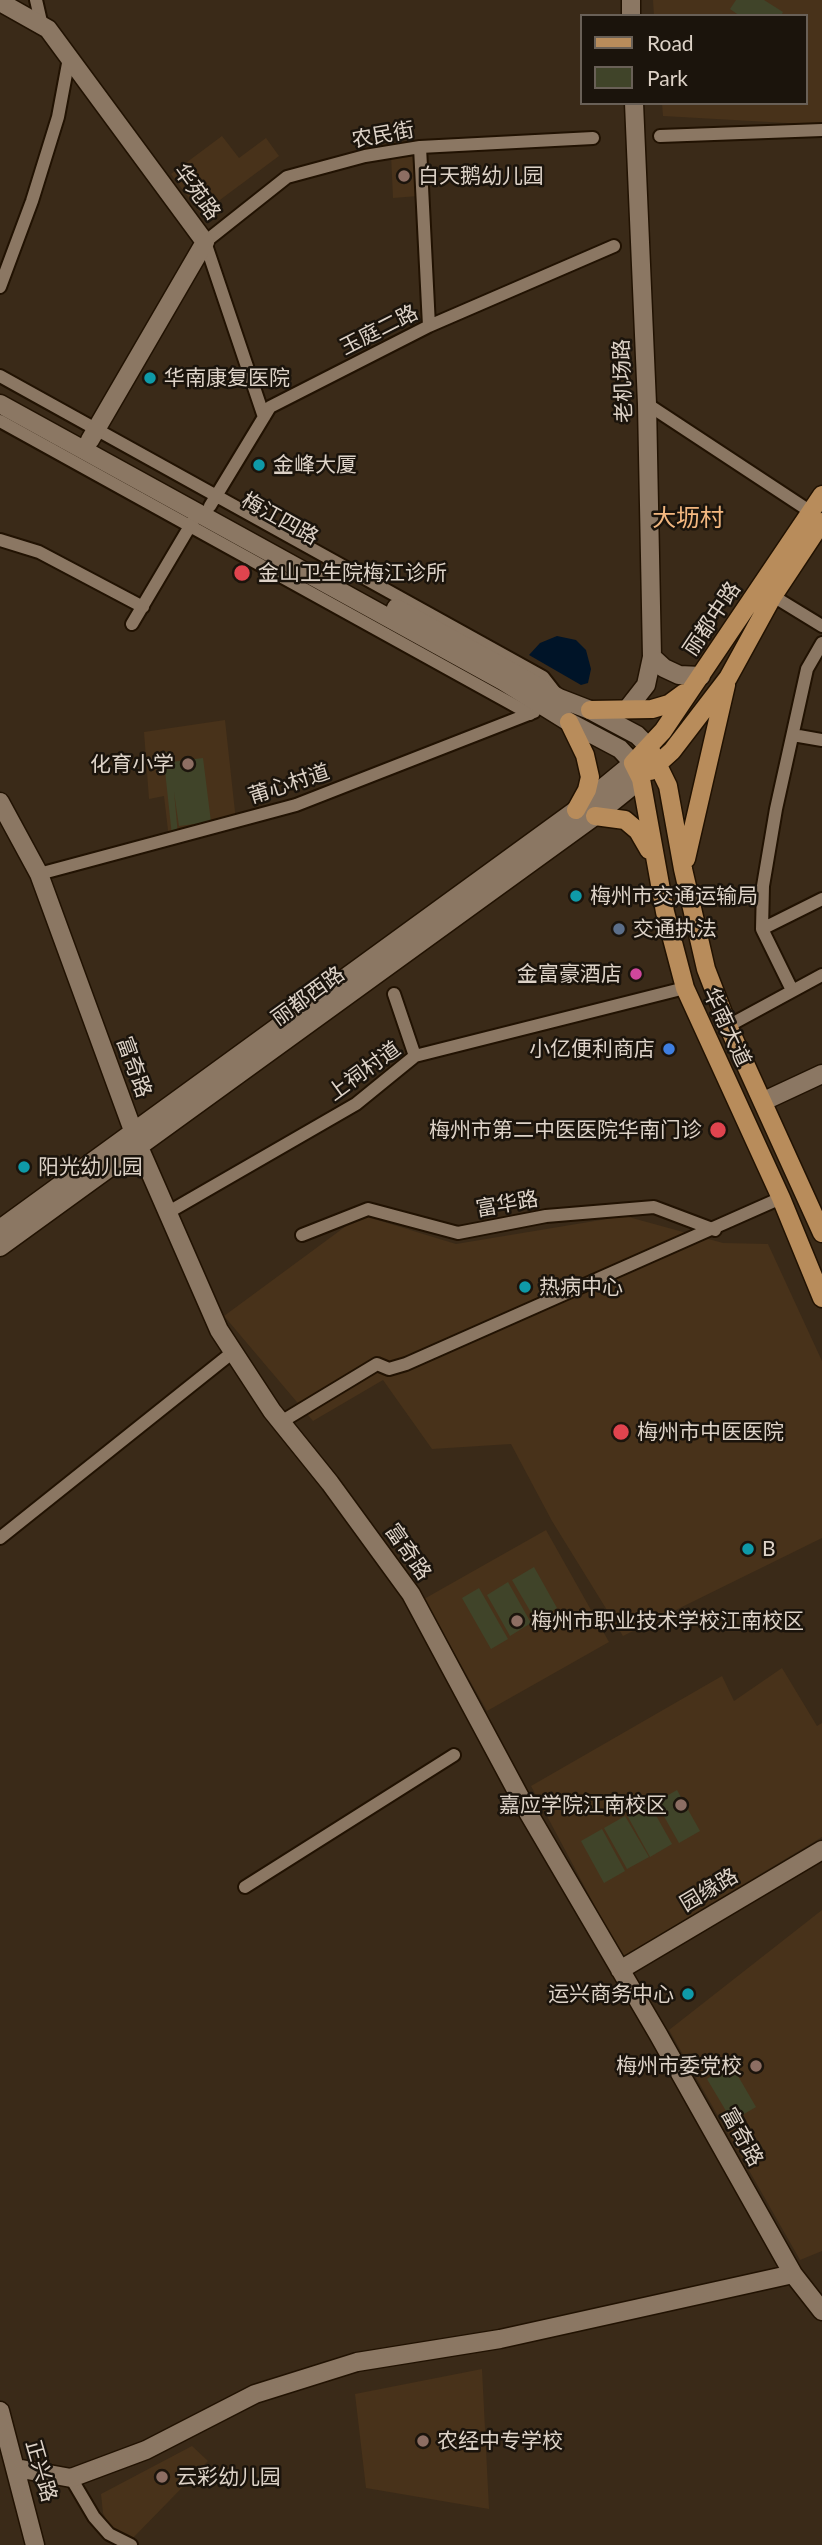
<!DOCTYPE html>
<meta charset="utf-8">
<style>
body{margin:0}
#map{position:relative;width:822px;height:2545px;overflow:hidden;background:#3a2a18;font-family:Lato,sans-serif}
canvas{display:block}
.legend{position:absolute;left:580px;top:14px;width:228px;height:91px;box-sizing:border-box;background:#1b140c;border:2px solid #696057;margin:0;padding:9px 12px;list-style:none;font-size:21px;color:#ddd2c7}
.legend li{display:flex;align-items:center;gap:14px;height:35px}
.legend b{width:35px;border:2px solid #696057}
</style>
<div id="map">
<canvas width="822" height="2545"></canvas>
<ul class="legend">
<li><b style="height:9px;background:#b88c5b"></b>Road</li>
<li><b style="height:19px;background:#404429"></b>Park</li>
</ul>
</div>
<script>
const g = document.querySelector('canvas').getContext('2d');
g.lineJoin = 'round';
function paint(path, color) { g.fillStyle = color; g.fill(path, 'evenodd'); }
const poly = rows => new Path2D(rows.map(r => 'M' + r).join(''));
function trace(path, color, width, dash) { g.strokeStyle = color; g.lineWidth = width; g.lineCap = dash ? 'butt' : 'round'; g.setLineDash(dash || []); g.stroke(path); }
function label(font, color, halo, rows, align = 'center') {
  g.font = font + ' Lato,"Noto Sans SC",sans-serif'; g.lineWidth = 5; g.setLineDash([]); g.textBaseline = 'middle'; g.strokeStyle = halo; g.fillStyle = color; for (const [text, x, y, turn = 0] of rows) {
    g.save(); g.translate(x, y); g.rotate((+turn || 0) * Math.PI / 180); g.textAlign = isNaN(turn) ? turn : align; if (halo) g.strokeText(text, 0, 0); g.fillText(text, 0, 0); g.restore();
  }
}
paint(poly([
 [653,0,822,0,822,125,663,116,662,103,806,103,806,16,654,16],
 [222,136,239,158,266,138,279,156,201,214,171,174],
 [416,153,418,196,393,198,391,155],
 [225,720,236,821,169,839,164,796,149,799,144,732],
 [361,1215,456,1244,625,1216,723,1243,768,1244,822,1361,822,1538,623,1636,552,1521,511,1444,432,1449,383,1380,313,1421,224,1316],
 [546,1530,609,1642,487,1711,424,1599],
 [782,1668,817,1726,822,1723,822,1837,622,1957,531,1786,722,1676,734,1701],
 [822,1910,822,2251,800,2260,669,2030],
 [482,2369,489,2509,366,2488,355,2394],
 [192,2446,208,2461,131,2540,111,2529,103,2513,101,2494]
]), '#48321a');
paint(poly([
 [736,0,764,0,783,12,781,16,740,16,730,9],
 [163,752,170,752,171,762,203,758,211,822,179,826,174,792,178,835,172,836],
 [534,1567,557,1608,536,1621,512,1580],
 [508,1582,531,1623,510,1636,487,1595],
 [479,1588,508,1639,491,1649,462,1598],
 [677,1790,700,1831,679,1843,656,1802],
 [649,1803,672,1844,650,1857,627,1815],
 [625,1816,649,1857,627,1869,604,1828],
 [602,1829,625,1871,604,1883,581,1841],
 [731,2064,756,2107,732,2121,707,2079]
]), '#404429');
paint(poly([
 [557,636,576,640,586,650,591,669,588,683,581,685,529,655,540,643]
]), '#001428');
const street = poly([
 [36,0,42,26],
 [660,136,822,130],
 [420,147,429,326],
 [0,287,32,201,58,117,69,58],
 [0,376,543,677,557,695],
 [647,404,811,512],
 [264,417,205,242,287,177,365,156,420,147,593,138],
 [0,421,530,714],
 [210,506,270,407,429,326,614,246],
 [0,540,39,552,143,607],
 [773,596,822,626],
 [132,624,193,521],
 [793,735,822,740],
 [39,874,296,805,534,712],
 [762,929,822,899],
 [791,988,762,929,763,886,776,809,807,669,822,643],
 [394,994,415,1056],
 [728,1026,822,975],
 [167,1213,356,1104,415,1056,685,988],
 [302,1235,368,1209,458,1233,546,1216,654,1207,715,1230],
 [281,1422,377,1364,389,1369,406,1364,781,1198],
 [0,1538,233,1352],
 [245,1887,454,1755],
 [71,2478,94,2517,109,2534,131,2545]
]);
const secondary = poly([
 [631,0,631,16],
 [0,2,48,29,205,242,90,440],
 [0,404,503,681,569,722,620,749,633,763,576,810,0,1229],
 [396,608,559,698,590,710,637,735,649,747],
 [652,657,664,668,679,675,701,676],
 [628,708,646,685,652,657,647,404,634,103],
 [0,802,39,874,139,1147,219,1330,272,1411,330,1483,411,1594,529,1814,658,2034,793,2274,822,2311],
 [764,1101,822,1074],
 [0,1247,595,816,641,779],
 [620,1970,822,1850],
 [0,2411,35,2545],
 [16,2468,71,2478,146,2450,255,2394,357,2362,500,2339,793,2274]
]);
const primary = poly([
 [822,495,663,731,633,763,641,779,665,912,685,988,781,1198,822,1298],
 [590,710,652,709,669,704,684,693],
 [569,722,585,755,590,777,587,790,576,810],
 [649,747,668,786,683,869,706,969,728,1026,822,1233],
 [650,771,672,751,728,678,773,596,822,522],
 [595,816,625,820,638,831,649,850],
 [686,859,726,685]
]);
trace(street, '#211202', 16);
trace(secondary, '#211202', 21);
trace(primary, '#211202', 21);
trace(street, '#8b7763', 12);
trace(secondary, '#8b7763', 18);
trace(primary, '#b88c5b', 18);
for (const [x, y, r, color] of [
 [404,176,7,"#8d6e63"],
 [150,378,7,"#0f9aa8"],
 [259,465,7,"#0f9aa8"],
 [242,573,9,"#e0444e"],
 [188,764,7,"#8d6e63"],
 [576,896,7,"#0f9aa8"],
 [619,929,7,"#5c6f8a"],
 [636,974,7,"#d1479c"],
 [669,1049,7,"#3f7fe0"],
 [718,1130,9,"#e0444e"],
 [24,1167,7,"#0f9aa8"],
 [525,1287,7,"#0f9aa8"],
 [621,1432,9,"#e0444e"],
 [748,1549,7,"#0f9aa8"],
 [517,1621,7,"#8d6e63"],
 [681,1805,7,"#8d6e63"],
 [688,1994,7,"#0f9aa8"],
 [756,2066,7,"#8d6e63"],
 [423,2441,7,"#8d6e63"],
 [162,2477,7,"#8d6e63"]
]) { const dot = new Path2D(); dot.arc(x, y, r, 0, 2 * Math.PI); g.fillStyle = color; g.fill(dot); trace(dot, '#1b140c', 2.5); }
label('21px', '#ddd2c7', '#1b140c', [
 ["农民街",383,135,-10],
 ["华苑路",197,192,54],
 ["玉庭二路",379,330,-27],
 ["老机场路",623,381,-92],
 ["梅江四路",280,519,29],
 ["丽都中路",712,619,-56],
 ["莆心村道",289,784,-18],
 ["丽都西路",308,996,-36],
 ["华南大道",727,1027,65],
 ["富奇路",134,1067,70],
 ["上祠村道",364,1071,-36],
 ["富华路",507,1204,-10],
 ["富奇路",408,1552,55],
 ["园缘路",709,1890,-31],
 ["富奇路",742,2137,61],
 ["正兴路",41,2471,74]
]);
label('21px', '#ddd2c7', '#1b140c', [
 ["白天鹅幼儿园",418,176],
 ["华南康复医院",164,378],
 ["金峰大厦",273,465],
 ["金山卫生院梅江诊所",258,573],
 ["化育小学",174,764,"right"],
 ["梅州市交通运输局",590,896],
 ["交通执法",633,929],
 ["金富豪酒店",622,974,"right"],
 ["小亿便利商店",655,1049,"right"],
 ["梅州市第二中医医院华南门诊",702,1130,"right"],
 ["阳光幼儿园",38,1167],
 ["热病中心",539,1287],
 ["梅州市中医医院",637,1432],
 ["B",762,1549],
 ["梅州市职业技术学校江南校区",531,1621],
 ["嘉应学院江南校区",667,1805,"right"],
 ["运兴商务中心",674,1994,"right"],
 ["梅州市委党校",742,2066,"right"],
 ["农经中专学校",437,2441],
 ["云彩幼儿园",176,2477]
], 'left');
label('24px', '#f4b880', '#1b140c', [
 ["大坜村",688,518]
]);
</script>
